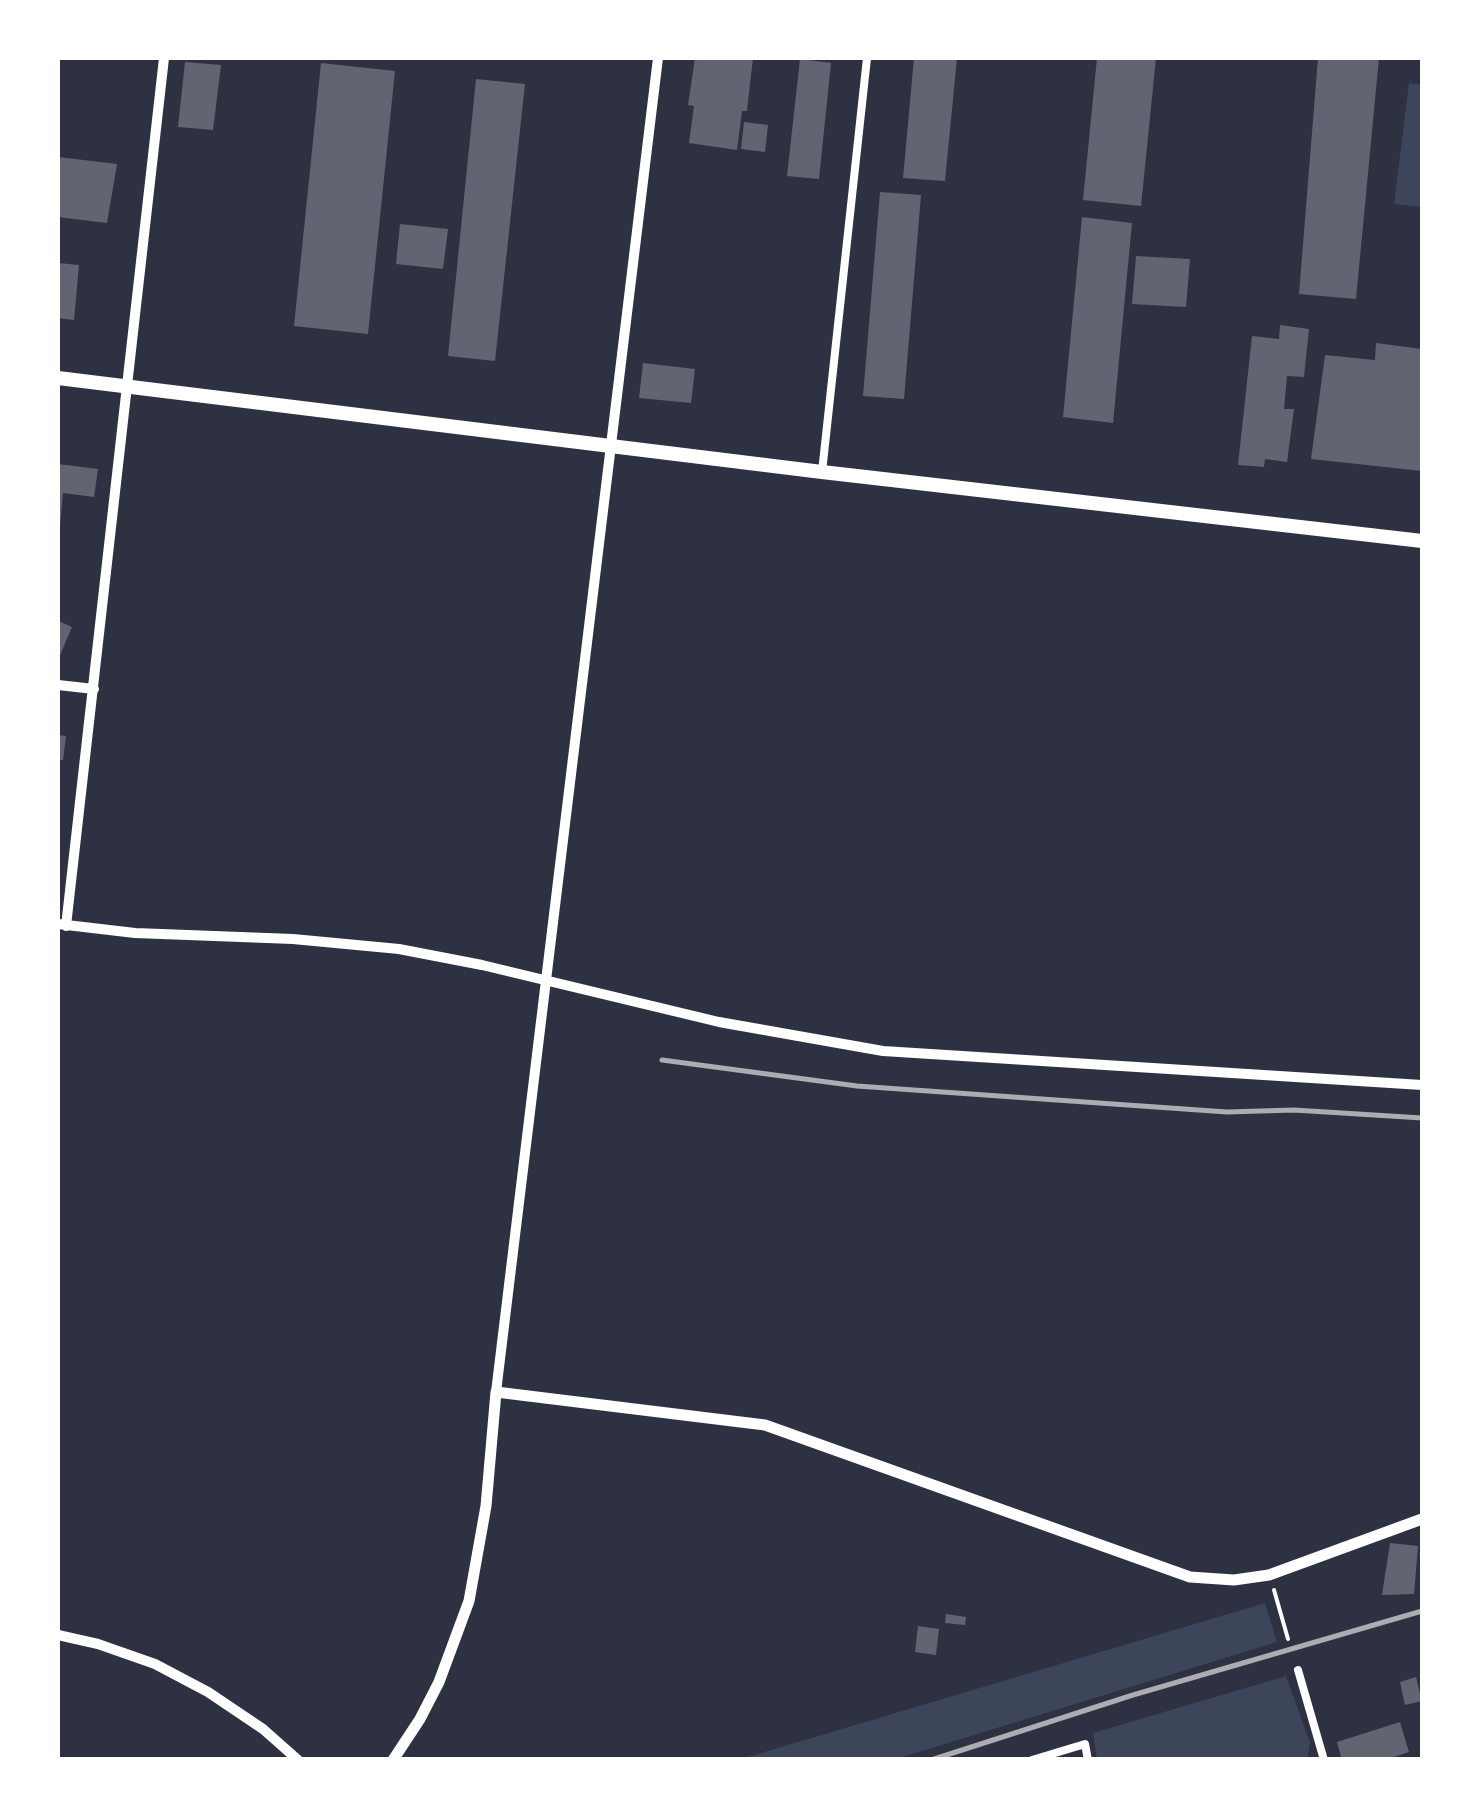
<!DOCTYPE html>
<style>
body{margin:0}
#map{position:relative;width:1480px;height:1817px;overflow:hidden;background:#2d3142;font-family:Lora,serif}
canvas{display:block}
.frame{position:absolute;inset:0;border:60px solid #fff;pointer-events:none}
</style>
<div id="map">
<canvas width="1480" height="1817"></canvas>
<div class="frame"></div>
</div>
<script>
const g = document.querySelector('canvas').getContext('2d');
g.lineJoin = 'round';
function paint(path, color) { g.fillStyle = color; g.fill(path, 'evenodd'); }
const poly = rows => new Path2D(rows.map(r => 'M' + r).join(''));
function trace(path, color, width, dash) { g.strokeStyle = color; g.lineWidth = width; g.lineCap = dash ? 'butt' : 'round'; g.setLineDash(dash || []); g.stroke(path); }
paint(poly([
 [1409,83,1422,85,1422,207,1394,204],
 [1265,1603,1277,1642,896,1759,741,1759],
 [1286,1676,1310,1743,1307,1759,1097,1759,1093,1733]
]), '#3c4559');
paint(poly([
 [695,58,753,58,747,111,742,111,737,150,689,143,694,106,688,105],
 [914,58,957,58,945,181,903,178],
 [1097,58,1156,58,1141,206,1083,200],
 [1318,58,1379,58,1356,299,1299,294],
 [800,59,831,63,819,179,787,176],
 [185,62,221,65,213,130,178,127],
 [321,63,395,71,368,334,294,326],
 [476,79,525,84,495,361,448,356],
 [744,122,768,125,765,152,741,149],
 [58,157,117,164,107,223,58,217],
 [880,192,921,195,904,399,863,396],
 [1082,217,1132,223,1113,423,1063,417],
 [400,224,448,229,443,269,396,264],
 [1136,256,1190,259,1186,307,1132,304],
 [58,263,79,265,74,320,58,318],
 [1280,325,1309,329,1304,377,1287,376,1284,409,1294,409,1287,462,1265,459,1264,467,1238,465,1252,336,1279,339],
 [1376,343,1422,349,1422,471,1311,459,1325,355,1375,360],
 [643,363,695,369,691,403,639,398],
 [58,464,98,469,94,497,63,493,60,527,58,527],
 [59,621,72,627,58,660,58,623],
 [58,735,66,736,63,760,58,760],
 [1390,1543,1418,1546,1414,1594,1382,1595],
 [946,1614,966,1617,965,1625,945,1623],
 [918,1626,939,1629,936,1655,915,1652],
 [1416,1677,1422,1701,1405,1705,1400,1682],
 [1400,1722,1409,1752,1385,1760,1342,1760,1337,1742]
]), '#626471');
trace(poly([
 [1274,1590,1288,1639]
]), '#fff', 4);
trace(poly([
 [822,472,867,58],
 [1298,1670,1324,1760],
 [1032,1760,1085,1744,1088,1760]
]), '#fff', 8);
trace(poly([
 [58,685,94,689],
 [58,924,135,933,293,939,399,949,482,965,719,1022,883,1051,1422,1085],
 [66,926,164,58],
 [496,1392,658,58],
 [58,1635,98,1644,155,1664,208,1692,263,1729,298,1760]
]), '#fff', 10);
trace(poly([
 [393,1760,420,1719,439,1682,469,1601,486,1506,496,1392,765,1425,1190,1577,1234,1580,1269,1575,1422,1519]
]), '#fff', 11);
trace(poly([
 [58,378,822,472,1422,541]
]), '#fff', 14);
trace(poly([
 [662,1060,857,1086,1227,1112,1294,1110,1422,1118],
 [931,1760,1133,1695,1422,1611]
]), '#abadb3', 5);
</script>
